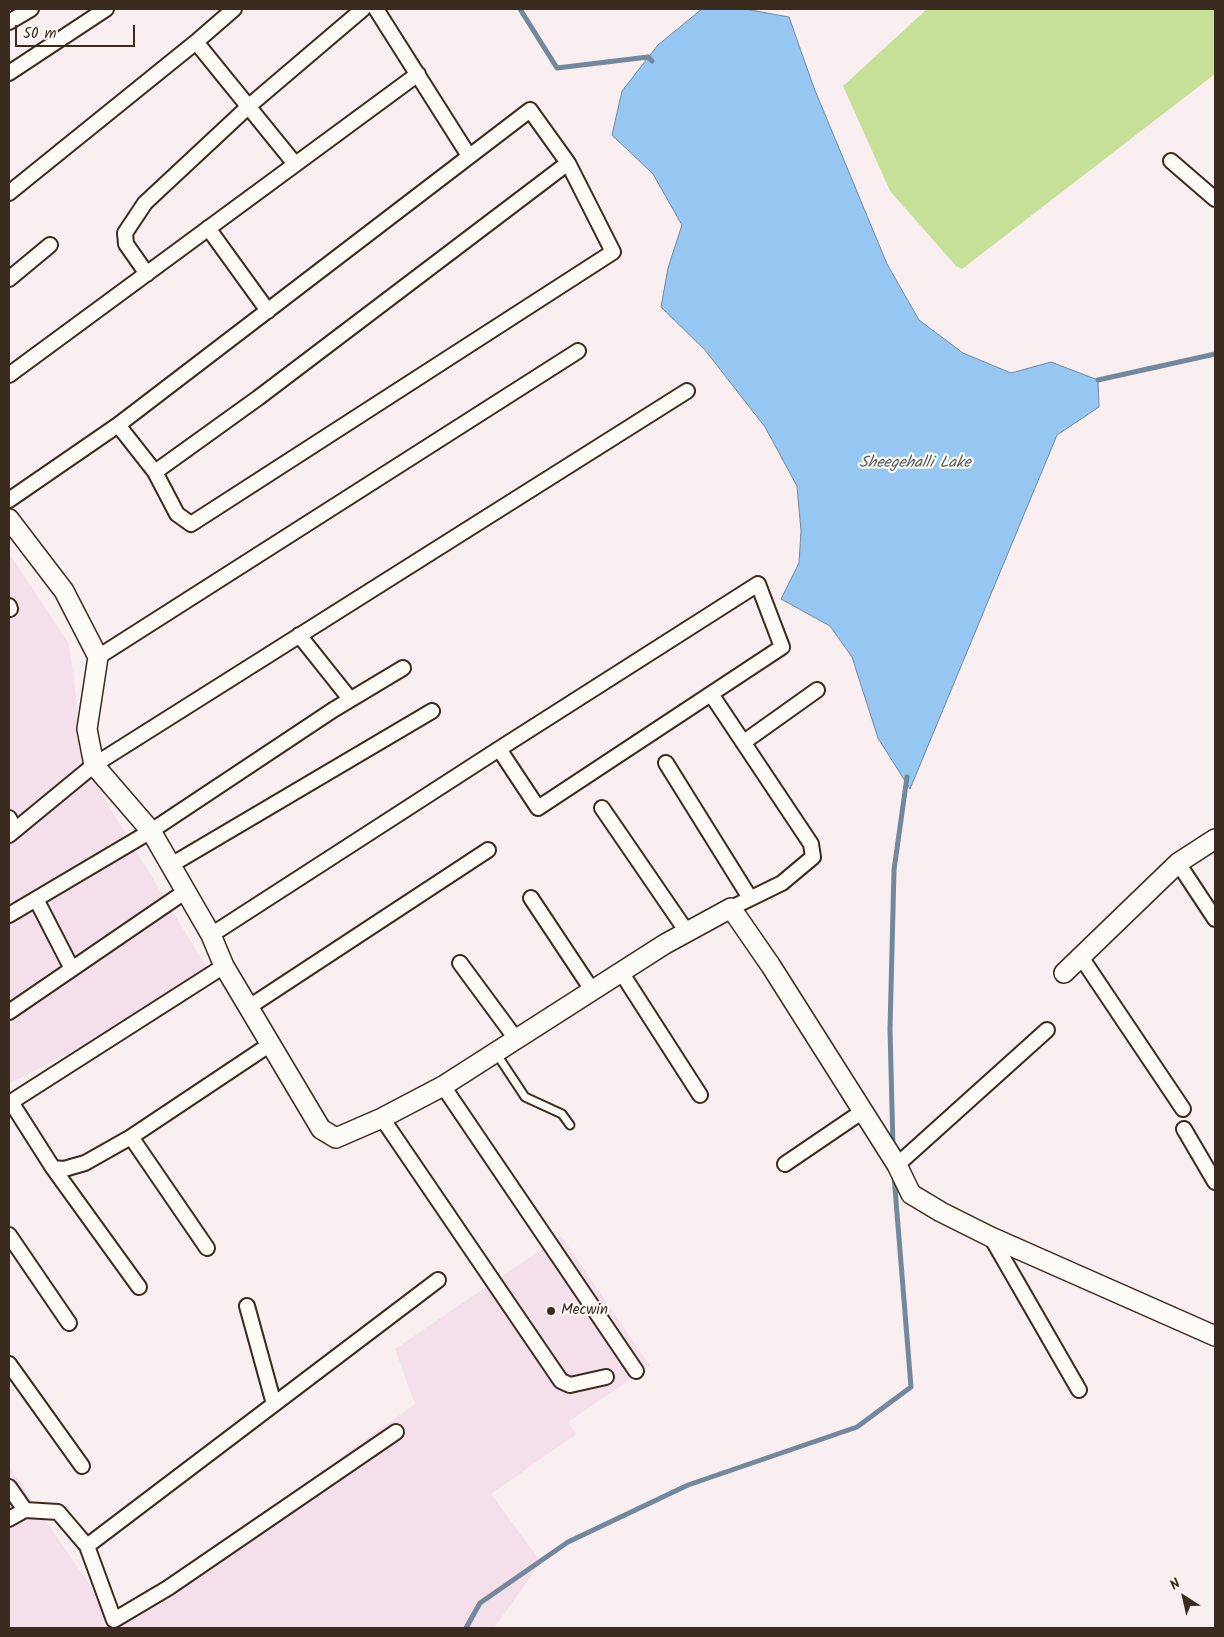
<!DOCTYPE html>
<style>
body{margin:0}
#map{position:relative;width:1224px;height:1637px;overflow:hidden;background:#f9eff1;font-family:Kalam,sans-serif}
canvas{display:block}
.frame{position:absolute;inset:0;border:10px solid #3b2a1e;pointer-events:none}
.north{position:absolute;left:1159px;top:1572px;width:50px;height:50px;-webkit-text-stroke:4px #fdfcf7;paint-order:stroke;rotate:325deg;font-size:14px;font-weight:700;line-height:20px;text-align:center;color:#3b2a1e}
.north::after{content:'';display:block;margin:auto;width:18px;height:22px;background:#3b2a1e;clip-path:polygon(50% 0,100% 100%,50% 72%,0 100%)}
.scale{position:absolute;left:15px;top:25px;width:120px;height:22px;box-sizing:border-box;border:2px solid #3b2a1e;border-top:0;padding-left:6px;font-size:15px;line-height:18px;white-space:nowrap;color:#3b2a1e;-webkit-text-stroke:4px #fdfcf7;paint-order:stroke}
</style>
<div id="map">
<canvas width="1224" height="1637"></canvas>
<div class="frame"></div>
<div class="north">N</div>
<div class="scale">50 m</div>
</div>
<script>
const g = document.querySelector('canvas').getContext('2d');
g.lineJoin = 'round';
function paint(path, color) { g.fillStyle = color; g.fill(path, 'evenodd'); }
const poly = rows => new Path2D(rows.map(r => 'M' + r).join(''));
function trace(path, color, width, dash) { g.strokeStyle = color; g.lineWidth = width; g.lineCap = dash ? 'butt' : 'round'; g.setLineDash(dash || []); g.stroke(path); }
function label(font, color, halo, rows, align = 'center') {
  g.font = font + ' Kalam,sans-serif'; g.lineWidth = 4.5; g.setLineDash([]); g.textBaseline = 'middle'; g.strokeStyle = halo; g.fillStyle = color; for (const [text, x, y, turn = 0] of rows) {
    g.save(); g.translate(x, y); g.rotate((+turn || 0) * Math.PI / 180); g.textAlign = isNaN(turn) ? turn : align; if (halo) g.strokeText(text, 0, 0); g.fillText(text, 0, 0); g.restore();
  }
}
paint(poly([
 [9,553,69,644,85,766,214,980,10,1083],
 [561,1236,650,1366,568,1422,576,1434,491,1494,541,1562,494,1628,9,1628,9,1467,114,1620,415,1404,395,1349]
]), '#f4dfea');
paint(poly([
 [927,9,1215,9,1215,74,962,269,956,266,890,191,843,86]
]), '#c7e097');
const water = poly([
 [702,9,745,9,789,17,814,88,887,264,919,320,963,353,1011,373,1051,362,1098,380,1099,407,1057,435,910,789,878,738,852,657,830,626,781,599,799,563,801,531,797,486,765,427,705,350,661,307,668,268,682,225,653,174,612,135,622,91,658,45,702,9]
]);
paint(water, '#96c7f2');
trace(water, '#72889d', 1);
trace(poly([
 [520,9,557,68,648,57,652,61],
 [1098,380,1215,354],
 [893,1147,890,1029,894,870,907,777],
 [466,1628,480,1603,568,1542,688,1485,857,1427,911,1387,894,1176]
]), '#72889d', 5);
const lane = poly([
 [496,1053,525,1097,562,1114,570,1125]
]);
const street = poly([
 [376,9,469,156],
 [9,22,31,9],
 [196,42,295,164],
 [9,73,106,9],
 [1171,161,1215,199],
 [9,193,196,42,234,9],
 [208,228,268,311],
 [147,274,126,244,125,233,145,203,249,106,363,9],
 [9,279,50,245],
 [9,375,418,74],
 [155,472,258,398,568,163],
 [9,500,118,425,530,110,568,163,613,252,191,524,177,514,155,472,118,425],
 [9,606,10,609],
 [299,635,350,699],
 [98,657,578,351],
 [711,694,811,844,813,857,782,883,731,908],
 [744,742,817,690],
 [666,763,750,898],
 [602,808,687,932],
 [9,818,15,830],
 [9,835,94,765,687,391],
 [1178,863,1215,919],
 [171,865,432,711],
 [531,898,592,990],
 [36,899,72,969],
 [9,915,151,831,333,710,403,668],
 [211,935,499,749,758,584,782,647,538,808,499,749],
 [1081,957,1183,1109],
 [460,963,516,1039],
 [621,972,700,1095],
 [249,1007,488,850],
 [9,1012,186,891],
 [443,1086,636,1371],
 [382,1118,561,1381,570,1385,606,1377],
 [1184,1129,1215,1182],
 [131,1137,207,1248],
 [785,1164,863,1111],
 [897,1165,1047,1030],
 [53,1168,64,1169,85,1163,131,1137,269,1045],
 [9,1235,69,1323],
 [991,1237,1079,1390],
 [139,1287,53,1168,11,1102,224,966],
 [247,1306,274,1404],
 [9,1364,82,1466],
 [9,1487,25,1510],
 [9,1519,25,1510,58,1512,87,1546,438,1280],
 [87,1546,114,1620,168,1588,396,1432]
]);
const secondary = poly([
 [9,519,64,591,98,657,87,729,94,765,151,831,211,935,224,966,321,1129,336,1138,382,1118,443,1086,665,944,731,908,771,966,897,1165,911,1194,941,1212,991,1237,1215,1336],
 [1064,973,1178,863,1215,839]
]);
trace(lane, '#3b2a1e', 11);
trace(street, '#3b2a1e', 18);
trace(secondary, '#3b2a1e', 22);
trace(lane, '#fdfcf7', 7);
trace(street, '#fdfcf7', 14);
trace(secondary, '#fdfcf7', 19);
for (const [x, y, r, color] of [
 [551,1311,5,"#3b2a1e"]
]) { const dot = new Path2D(); dot.arc(x, y, r, 0, 2 * Math.PI); g.fillStyle = color; g.fill(dot); trace(dot, '#fdfcf7', 2); }
label('15px', '#3b2a1e', '#fdfcf7', [
 ["Mecwin",561,1311]
], 'left');
label('italic 16px', '#56595e', '#fdfcf7', [
 ["Sheegehalli Lake",915,464]
]);
</script>
